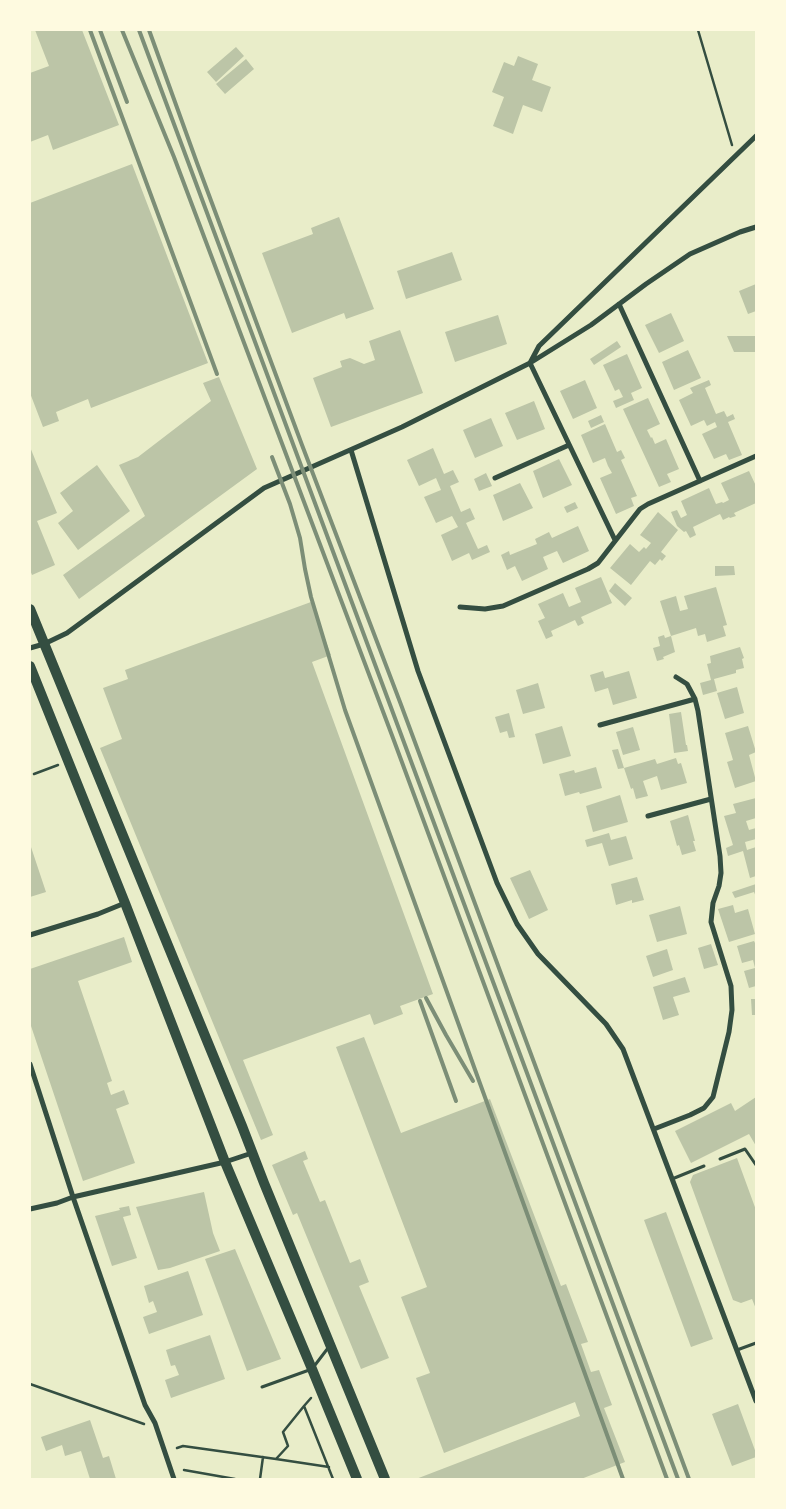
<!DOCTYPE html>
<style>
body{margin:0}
#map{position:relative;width:786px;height:1509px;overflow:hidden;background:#e9edc9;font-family:Raleway,sans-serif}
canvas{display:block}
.frame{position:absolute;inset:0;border:31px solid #fefae0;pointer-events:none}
</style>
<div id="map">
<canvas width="786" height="1509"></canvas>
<div class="frame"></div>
</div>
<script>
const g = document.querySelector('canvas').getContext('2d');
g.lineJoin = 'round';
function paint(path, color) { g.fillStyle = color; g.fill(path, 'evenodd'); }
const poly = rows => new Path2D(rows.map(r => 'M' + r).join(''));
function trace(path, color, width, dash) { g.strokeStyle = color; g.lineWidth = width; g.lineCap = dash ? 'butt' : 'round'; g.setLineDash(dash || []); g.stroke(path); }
paint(poly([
 [35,30,82,30,119,125,53,150,48,135,30,142,30,73,49,66],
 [236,47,244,56,216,82,207,72],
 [518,56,538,64,532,80,551,87,542,112,523,105,513,134,493,126,504,97,492,92,504,62,514,66],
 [246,59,254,69,225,94,216,84],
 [132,164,208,363,91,408,88,399,56,412,59,421,43,427,30,393,30,203],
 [339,217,374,309,346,319,344,313,292,333,262,253,313,234,311,228],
 [452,252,462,280,406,299,397,271],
 [756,284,756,311,748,314,739,291],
 [671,313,684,341,659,353,645,325],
 [498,315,507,344,455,362,445,332],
 [400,330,423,393,331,427,313,378,342,367,340,361,350,358,364,364,375,360,369,341],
 [727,336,756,336,756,352,734,352],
 [617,341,621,347,594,365,590,359],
 [688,350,701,378,674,390,662,362],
 [627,354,642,388,631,393,634,400,616,408,613,401,623,397,619,389,615,391,603,365],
 [219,377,257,469,79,599,63,575,145,516,119,465,138,457,211,401,203,383],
 [585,380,597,408,573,419,560,391],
 [709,380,711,385,705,388,716,414,724,411,727,417,733,414,735,419,728,422,742,455,729,460,726,454,714,459,702,434,717,427,715,422,707,426,704,420,691,426,679,400,693,393,690,388],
 [648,398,660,424,647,430,651,438,652,437,655,444,666,439,679,469,667,474,671,482,659,487,623,409],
 [534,401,545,429,517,440,505,413],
 [601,415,604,422,591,428,588,421],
 [491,418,503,446,475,458,463,430],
 [605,424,617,452,621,450,625,458,621,460,637,496,631,498,634,506,616,514,600,478,612,473,608,466,605,458,593,463,581,435],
 [30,447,57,513,37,521,55,565,32,575,30,570],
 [433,448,444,474,453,470,459,482,450,486,461,512,470,508,475,519,466,523,478,549,487,545,490,552,472,560,469,553,452,561,441,535,458,527,452,516,436,523,424,497,441,490,436,478,419,486,407,460],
 [559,459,572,485,543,498,533,471],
 [97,465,130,511,78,550,58,523,73,511,60,493],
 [749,471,756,486,756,503,734,513,736,516,730,518,729,517,723,520,720,514,693,527,696,535,690,538,686,531,684,532,677,526,671,512,677,510,681,518,687,515,681,501,709,488,716,504,722,502,723,503,729,500,721,483],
 [486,473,492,486,479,491,474,479],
 [520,483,533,508,503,521,493,495],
 [575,502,578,508,567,513,564,507],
 [658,512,678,530,661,552,666,556,662,561,660,559,655,565,650,561,631,585,610,568,630,544,639,552,644,547,646,549,651,543,640,535],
 [578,526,589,551,563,563,557,551,543,557,548,569,522,581,515,566,507,570,501,555,509,551,510,555,537,544,535,539,549,532,552,538],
 [715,566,734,566,735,575,715,576],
 [601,577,612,603,581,617,584,623,578,626,575,620,551,631,553,636,546,639,538,621,545,618,538,604,563,593,569,607,581,602,575,588],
 [615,583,632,598,625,606,609,591],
 [716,587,727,625,723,626,726,636,707,642,705,634,698,636,696,628,671,636,660,601,676,596,680,611,688,609,684,596],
 [311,602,331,655,312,662,433,994,400,1006,403,1014,374,1025,370,1014,243,1060,273,1135,261,1140,100,748,122,739,103,688,128,679,125,670],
 [664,635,665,638,671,636,675,652,663,657,664,659,657,661,653,648,660,646,658,637],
 [740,647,744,658,742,659,744,668,736,670,736,673,714,679,717,691,703,695,700,683,711,680,707,664,711,663,710,656],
 [603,671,605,678,629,671,637,698,613,705,608,688,595,692,590,675],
 [538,683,545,708,523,714,516,690],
 [737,687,744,713,725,719,717,693],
 [681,712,686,745,687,745,688,751,674,753,669,714],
 [509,713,515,737,509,738,507,731,500,733,495,717],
 [562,726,571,756,543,764,535,734],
 [748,726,756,752,749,755,756,781,735,788,727,762,733,760,725,733],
 [633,727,640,750,623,755,616,732],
 [618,749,624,768,618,769,612,750],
 [676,758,678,764,681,763,687,783,661,790,657,776,643,781,648,796,636,799,633,788,631,789,624,768,655,759,657,764],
 [596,767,602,788,580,794,579,792,565,796,559,774,574,770,575,773],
 [620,795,628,822,593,832,586,806],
 [756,798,756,818,746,821,749,830,756,828,756,839,745,842,747,850,756,847,756,876,750,878,743,851,728,856,726,848,733,845,724,816,736,813,733,804],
 [688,815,695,841,693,841,696,851,682,855,679,845,677,846,670,821],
 [609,833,611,840,626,836,633,859,609,866,602,843,587,847,585,840],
 [30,844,46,892,30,897],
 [530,870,548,910,529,919,510,878],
 [637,877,644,900,632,903,632,900,616,905,611,884],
 [756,884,756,897,754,892,735,898,732,892],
 [733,905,735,913,748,909,755,934,729,942,718,909],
 [680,906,687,934,657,942,649,915],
 [124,937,132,962,78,981,112,1081,107,1083,111,1095,124,1090,129,1104,116,1109,135,1163,83,1181,30,1023,30,969],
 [754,941,756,945,756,986,749,988,744,971,755,968,753,960,742,963,737,946],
 [711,944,718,965,704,969,698,948],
 [667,949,673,970,653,977,646,956],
 [685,977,690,992,673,997,679,1015,663,1020,653,987],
 [751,999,756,999,756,1015,752,1015],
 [364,1037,401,1133,490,1099,561,1286,566,1284,588,1342,581,1344,591,1372,599,1370,612,1405,604,1408,625,1462,581,1479,416,1479,580,1416,575,1402,444,1453,416,1378,430,1373,401,1297,427,1287,336,1047],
 [756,1097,756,1146,749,1134,691,1163,675,1131,731,1103,735,1111],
 [305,1151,308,1159,303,1161,320,1202,325,1200,350,1263,360,1259,369,1282,359,1286,389,1358,361,1369,297,1213,293,1215,272,1165],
 [737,1158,756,1210,756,1309,752,1299,741,1303,733,1300,690,1182,693,1175],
 [204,1192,213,1233,220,1251,170,1268,158,1270,136,1207],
 [129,1206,131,1215,123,1217,137,1258,112,1266,95,1216,120,1210,119,1208],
 [666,1212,713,1339,691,1347,644,1220],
 [235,1249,281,1359,247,1371,205,1259],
 [188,1271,203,1315,149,1334,143,1317,157,1312,153,1301,149,1303,144,1286],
 [210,1335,225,1379,171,1398,165,1380,179,1375,175,1365,171,1366,166,1350],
 [738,1404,756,1453,756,1457,732,1466,712,1414],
 [90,1420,103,1458,109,1456,116,1479,90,1479,81,1451,65,1456,62,1445,46,1451,41,1437]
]), '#bcc5a7');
trace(poly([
 [698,30,732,145],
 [34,774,58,765],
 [30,1384,144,1424],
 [311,1398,304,1406,333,1479],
 [177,1448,183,1446,276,1459,288,1446,283,1432,304,1406],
 [276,1459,329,1467],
 [184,1470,235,1479],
 [260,1479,263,1457]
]), '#344e41', 2.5);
trace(poly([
 [720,1159,745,1149,756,1165],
 [672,1179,704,1166],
 [737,1350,756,1343],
 [262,1387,312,1369,328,1348]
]), '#344e41', 3);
trace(poly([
 [619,304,700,481],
 [351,450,418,671,497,883,517,924,538,954,606,1024,623,1049,756,1401],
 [495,478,569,445],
 [615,540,530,363,539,346,756,136],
 [460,607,485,609,503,606,588,569,598,563,640,509,648,504,756,456],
 [30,648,44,644,67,633,264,488,402,427,530,363,591,325,646,284,690,254,740,232,756,227],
 [600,725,695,699],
 [648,816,711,799],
 [30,935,98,914,125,903],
 [30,1064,73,1197,145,1405,155,1423,174,1479],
 [654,1129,690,1115,704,1108,713,1097,729,1032,732,1010,731,986,711,922,713,903,719,886,721,873,720,856,698,711,695,699,687,684,676,677],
 [30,1209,57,1203,73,1197,225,1162,252,1153]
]), '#344e41', 5);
trace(poly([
 [30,609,242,1126,264,1183,385,1479],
 [30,666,125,903,225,1162,312,1369,357,1479]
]), '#344e41', 10);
trace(poly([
 [90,30,217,374],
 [100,30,127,102],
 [122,30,174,157,393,738,667,1479],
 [139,30,678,1479],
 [149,30,197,163,302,445,400,702,689,1479],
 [272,457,290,504,300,538,305,569,311,597,345,710,623,1479],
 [426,998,446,1035,473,1081],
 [420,1001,456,1101]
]), '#7c8e77', 4);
</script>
